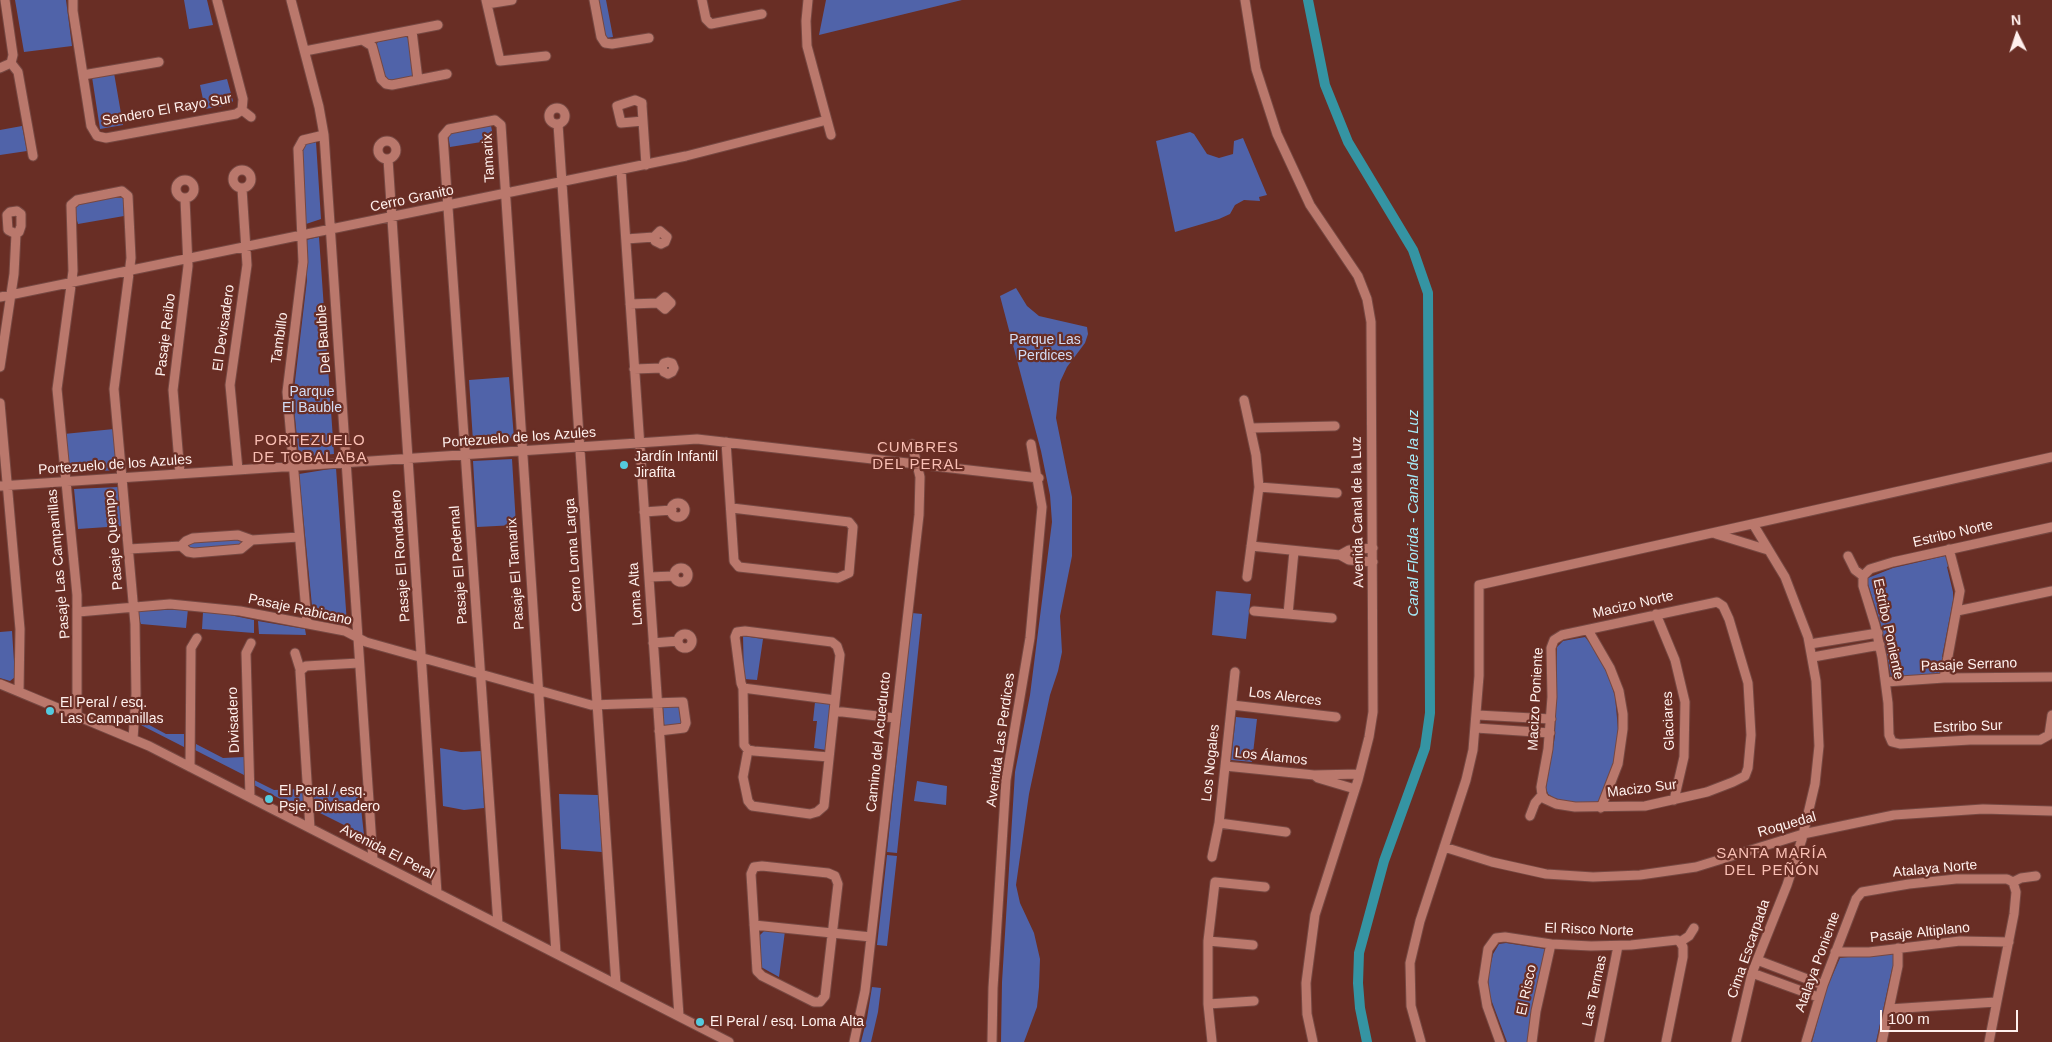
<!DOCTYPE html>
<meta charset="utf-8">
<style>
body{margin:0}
#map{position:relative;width:2052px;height:1042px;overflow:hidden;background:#692e25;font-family:Arial,sans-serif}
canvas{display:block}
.north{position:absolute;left:1992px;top:10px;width:50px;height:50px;-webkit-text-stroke:4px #692e25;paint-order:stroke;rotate:356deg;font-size:14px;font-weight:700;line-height:20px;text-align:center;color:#fff0ed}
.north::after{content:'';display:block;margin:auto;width:18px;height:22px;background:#fff0ed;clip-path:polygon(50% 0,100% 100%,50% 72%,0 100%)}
.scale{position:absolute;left:1880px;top:1010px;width:138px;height:22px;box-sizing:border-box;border:2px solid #fff0ed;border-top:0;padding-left:6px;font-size:15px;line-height:18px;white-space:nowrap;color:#fff0ed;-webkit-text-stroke:4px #692e25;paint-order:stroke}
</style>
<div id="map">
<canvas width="2052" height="1042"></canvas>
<div class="north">N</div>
<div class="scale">100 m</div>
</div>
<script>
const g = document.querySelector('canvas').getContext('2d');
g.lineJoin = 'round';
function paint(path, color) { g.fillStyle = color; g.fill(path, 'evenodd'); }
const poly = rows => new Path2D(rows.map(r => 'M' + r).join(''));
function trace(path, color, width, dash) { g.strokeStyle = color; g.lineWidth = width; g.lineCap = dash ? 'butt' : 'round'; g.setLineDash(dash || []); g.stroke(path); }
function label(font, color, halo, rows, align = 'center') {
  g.font = font + ' Arial,sans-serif'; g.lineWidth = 4.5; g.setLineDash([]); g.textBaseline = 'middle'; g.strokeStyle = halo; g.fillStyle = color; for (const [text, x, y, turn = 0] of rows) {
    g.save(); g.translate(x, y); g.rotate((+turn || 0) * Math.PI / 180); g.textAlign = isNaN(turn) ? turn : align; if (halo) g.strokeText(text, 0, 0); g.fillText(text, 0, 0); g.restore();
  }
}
paint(poly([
 [15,0,66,0,72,46,24,52],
 [184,0,207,0,213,25,189,29],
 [597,0,606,0,613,37,606,38],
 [826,0,962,0,819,35],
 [405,36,409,39,414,74,412,78,390,82,385,80,375,46,378,42],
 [114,73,123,125,100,129,92,77],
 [227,79,233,101,229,105,205,109,200,85],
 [22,126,27,151,0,155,0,130],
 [491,126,494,140,450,147,448,134],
 [1190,132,1194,134,1207,154,1219,158,1233,154,1234,141,1243,138,1267,195,1259,197,1260,201,1244,200,1235,205,1230,214,1219,219,1175,232,1156,141],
 [316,142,321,219,306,224,301,148,305,144],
 [119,196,123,197,124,216,78,224,74,210,75,204],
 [319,237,334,454,299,457,293,398,307,280,306,240],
 [1016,288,1027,306,1039,316,1087,327,1088,334,1085,343,1067,367,1060,382,1056,418,1072,497,1072,556,1060,616,1062,652,1058,671,1050,695,1029,794,1016,885,1020,903,1034,933,1040,959,1039,987,1037,1007,1024,1042,1001,1042,1002,982,1015,772,1030,695,1052,522,1050,495,1041,451,1000,296],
 [509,377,514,438,473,441,469,380],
 [114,429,118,470,68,473,64,434],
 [512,459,516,525,477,527,473,461],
 [336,468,347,624,313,616,299,474],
 [119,487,122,526,78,529,74,489],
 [240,539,245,540,241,545,189,549,186,546,191,543],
 [1945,556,1950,565,1947,567,1953,592,1953,601,1942,657,1945,657,1942,670,1938,676,1891,677,1882,628,1868,584,1868,578,1893,568],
 [1216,591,1251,594,1246,639,1212,635],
 [188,609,186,628,141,624,138,617,139,611],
 [203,612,225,614,254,620,254,633,202,629],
 [912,613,922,614,897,853,887,852],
 [258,621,305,629,306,635,259,634],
 [12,631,15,677,10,681,0,678,0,632],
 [743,636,763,639,757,680,744,679],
 [1585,637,1595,649,1608,675,1615,696,1618,729,1617,747,1610,777,1599,801,1595,803,1569,802,1554,798,1548,794,1546,788,1555,736,1557,647,1563,641],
 [815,702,831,703,826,750,814,748,817,721,813,721],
 [681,704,682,727,664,728,663,705],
 [1236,717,1257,719,1252,762,1231,760],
 [140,720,166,734,184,734,184,747,139,724],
 [196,744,223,758,244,757,244,775,195,750],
 [440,748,461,752,481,751,484,808,464,810,443,806],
 [254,780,274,790,303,789,305,812,254,785],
 [917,781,947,786,946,805,914,801],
 [359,790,364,835,314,810,313,793],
 [559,794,598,795,602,852,561,849],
 [887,855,897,856,887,946,877,945],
 [765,930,785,931,779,977,761,967,760,935],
 [1506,943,1545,949,1533,1005,1529,1042,1507,1042,1489,994,1488,976,1493,954,1499,944],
 [1894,951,1894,969,1892,969,1876,1042,1812,1042,1826,990,1840,958],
 [872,987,881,988,878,1012,871,1042,861,1042,867,1018]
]), '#5063a9');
trace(poly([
 [1308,0,1325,85,1348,142,1413,250,1428,293,1430,713,1425,748,1384,861,1359,953,1358,983,1360,1008,1367,1042]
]), '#3594a3', 10);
const street = poly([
 [5,0,13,55,11,63],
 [73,0,73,11,91,126,97,136,106,138,236,114,242,110],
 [217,0,243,99,242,110],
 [291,0,319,107,324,135,373,860],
 [486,0,500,61,546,56],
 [594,0,601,37,605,43,612,44,649,38],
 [702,0,706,19,711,24,762,14],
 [808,0,806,21,807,46,831,135],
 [1245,0,1256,69,1277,134,1310,205,1358,276,1367,299,1371,322,1373,712,1369,737,1358,780,1315,915,1306,983,1307,1014,1313,1042],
 [487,4,512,0],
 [412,31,418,80],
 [364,41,372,46,381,79,386,84,392,85,447,74],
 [305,51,438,25],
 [11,63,18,72,33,156],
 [0,68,11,63],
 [83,75,159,62],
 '549 116a8 8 0 1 1 16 0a8 8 0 1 1-16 0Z',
 [242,110,251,117],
 [643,121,621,123,617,106,635,100,642,103,642,106,646,165],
 [558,124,616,984],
 '378 150a9 9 0 1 1 18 0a9 9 0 1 1-18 0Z',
 [388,159,437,893],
 [621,170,679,1016],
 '233 179a9 9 0 1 1 18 0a9 9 0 1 1-18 0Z',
 '176 189a9 9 0 1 1 18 0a9 9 0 1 1-18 0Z',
 [626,239,654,237,660,231,667,237,665,242,661,244,655,241,654,237],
 [0,297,686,156,827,120],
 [630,304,658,303,665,297,671,303,665,309,658,303],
 [0,367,14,274,16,234,19,232,21,226,21,214,17,211,10,212,7,215,8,230,16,234],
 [634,369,662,368,664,363,668,362,672,363,674,368,672,372,668,374,664,372,662,368],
 [1244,400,1256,455,1259,487,1247,577],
 [0,403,20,629,19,691],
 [1251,428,1335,426],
 [726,442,734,561,739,567,838,578,849,573,853,527,849,522,732,508],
 [238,470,230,385,247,265,242,189],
 [180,474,173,390,188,266,185,199],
 [0,486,697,439,1039,478],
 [1259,487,1337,493],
 '671 510a7 7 0 1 1 14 0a7 7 0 1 1-14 0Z',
 [644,512,672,510],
 [1716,534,1768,550],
 [181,546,188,552,194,553,241,549,252,540],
 [1251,546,1340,555,1349,560,1373,562],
 [129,549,181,546,186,541,193,538,238,535,252,540,299,537],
 [1340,555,1349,550,1373,548],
 [1848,556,1855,570,1863,576],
 '674 575a7 7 0 1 1 14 0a7 7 0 1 1-14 0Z',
 [1863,576,1863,586,1875,625,1882,657,1888,703,1889,735,1892,742,1900,744,1970,740,2040,740,2049,735,2052,715],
 [1863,576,1870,569,1893,562,2052,527],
 [649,577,674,576],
 [1717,602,1723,606,1729,619,1748,683,1751,735,1748,768,1745,776,1733,782,1707,792,1645,806,1575,807,1556,804,1545,799,1542,795,1541,787,1548,749,1552,697,1551,648,1554,640,1562,635,1717,602],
 [1254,611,1332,618],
 [1957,611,2052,591],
 [78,612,170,604,240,611,345,631,366,642,591,705,683,702,686,723,684,728,659,731],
 [1288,614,1294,551],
 [1656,614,1675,660,1685,702,1684,757,1674,800],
 [307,623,287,392,303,262,298,149,303,140,324,135],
 [1588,630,1610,668,1619,691,1623,714,1623,729,1618,764,1601,808],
 '678 641a7 7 0 1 1 14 0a7 7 0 1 1-14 0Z',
 [653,643,678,641],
 [1810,644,1878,633],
 [295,653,300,669],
 [1813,657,1880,645],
 [1944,678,1960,591,1949,549],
 [1886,682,1944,678,2052,677],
 [0,684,149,746,729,1042],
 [743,688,835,700],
 [1232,705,1336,717],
 [834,711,895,718],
 [77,715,77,595,57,389,73,271,71,205,77,200,122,191,128,196,131,258,114,389,135,624,136,694,133,739],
 [1477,715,1551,719],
 [1476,728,1550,733],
 [748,750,743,777,748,801,752,806,810,814,817,812,824,806,840,655,837,646,832,642,745,631,737,632,735,637,741,683,743,688,744,745,748,750,754,751,829,757],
 [1225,766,1314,775,1359,774],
 [190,767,191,648,197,638],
 [1314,775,1318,778,1355,789],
 [250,797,246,653,251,643],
 [1530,816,1535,803,1542,795],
 [1219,823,1286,832],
 [310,828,300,671,306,666,359,663],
 [1444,847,1492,862,1546,874,1593,877,1640,875,1696,867,1803,834,1894,815,1983,809,2052,811],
 [1212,857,1219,823,1235,672],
 [762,866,828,873,835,876,838,884,825,996,820,1002,814,1002,762,976,757,971,751,874,754,867,762,866],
 [2013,882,2021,878,2036,876],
 [498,924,443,136,449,129,495,120,501,125,556,953],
 [754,925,871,937],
 [1208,941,1253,945],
 [1680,942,1689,936,1694,928],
 [1835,952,1869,952,1960,941,2009,942],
 [1757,960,1823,985],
 [1752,973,1818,997],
 [1208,1004,1254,1001],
 [1889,1009,1996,1002],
 [854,1042,865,991,919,515,920,477,912,444],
 [992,1042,993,988,1006,780,1030,638,1042,507,1031,444],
 [1212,1042,1208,1004,1208,941,1215,882,1265,887],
 [1421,1042,1411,1006,1410,963,1420,921,1466,780,1473,750,1479,676,1479,585,2052,457],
 [1500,1042,1487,1006,1483,982,1488,949,1496,938,1505,937,1551,944,1591,946,1631,945,1677,940,1680,942],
 [1532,1042,1536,1011,1551,944],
 [1599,1042,1618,946],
 [1666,1042,1683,957,1683,947,1680,942],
 [1736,1042,1752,973,1787,885,1802,839,1815,784,1819,746,1816,681,1808,637,1785,577,1753,524],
 [1806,1042,1823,985,1856,899,1862,892,1909,884,1956,879,2007,879,2013,882],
 [1882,1042,1898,966,1898,948],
 [1989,1042,2014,914,2016,892,2013,882]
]);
trace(street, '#764842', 11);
trace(street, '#ba786c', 9);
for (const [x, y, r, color] of [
 [624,465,5,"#54cade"],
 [50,711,5,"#54cade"],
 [269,799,5,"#54cade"],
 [700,1022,5,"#54cade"]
]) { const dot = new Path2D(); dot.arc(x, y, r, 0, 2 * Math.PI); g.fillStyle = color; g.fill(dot); trace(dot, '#692e25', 2); }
label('14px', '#fff0ed', '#692e25', [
 ["Sendero El Rayo Sur",167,110,-10],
 ["Tamarix",489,158,-93],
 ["Cerro Granito",412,199,-12],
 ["El Devisadero",224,328,-82],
 ["Pasaje Reibo",166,335,-83],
 ["Tambillo",280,338,-82],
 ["Del Bauble",324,339,-94],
 ["Portezuelo de los Azules",519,438,-4],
 ["Portezuelo de los Azules",115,465,-4],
 ["Avenida Canal de la Luz",1358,512,-91],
 ["Estribo Norte",1953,534,-13],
 ["Pasaje Quempo",114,540,-95],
 ["Cerro Loma Larga",574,555,-94],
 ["Pasaje El Rondadero",401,556,-94],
 ["Pasaje Las Campanillas",59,564,-95],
 ["Pasaje El Pedernal",459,565,-94],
 ["Pasaje El Tamarix",516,574,-94],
 ["Loma Alta",636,594,-94],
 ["Macizo Norte",1633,605,-13],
 ["Pasaje Rabicano",300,610,12],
 ["Estribo Poniente",1888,629,78],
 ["Pasaje Serrano",1969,665,-2],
 ["Los Alerces",1285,697,7],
 ["Macizo Poniente",1536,699,-87],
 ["Divisadero",234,720,-92],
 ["Glaciares",1669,721,-92],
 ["Estribo Sur",1968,727,-2],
 ["Avenida Las Perdices",1001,740,-82],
 ["Camino del Acueducto",879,742,-84],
 ["Los Álamos",1271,757,6],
 ["Los Nogales",1211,763,-84],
 ["Macizo Sur",1642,789,-7],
 ["Roquedal",1787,825,-16],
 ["Avenida El Peral",387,852,27],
 ["Atalaya Norte",1935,869,-5],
 ["El Risco Norte",1589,930,2],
 ["Pasaje Altiplano",1920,933,-6],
 ["Cima Escarpada",1749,949,-71],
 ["Atalaya Poniente",1818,962,-70],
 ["El Risco",1527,990,-78],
 ["Las Termas",1595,991,-78]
]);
label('14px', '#d3dcf5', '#692e25', [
 ["Parque Las",1045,340],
 ["Perdices",1045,356],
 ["Parque",312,392],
 ["El Bauble",312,408]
]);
label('14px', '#fff0ed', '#692e25', [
 ["Jardín Infantil",634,457],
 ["Jirafita",634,473],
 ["El Peral / esq.",60,703],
 ["Las Campanillas",60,719],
 ["El Peral / esq.",279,791],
 ["Psje. Divisadero",279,807],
 ["El Peral / esq. Loma Alta",710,1022]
], 'left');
g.letterSpacing = '1px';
label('15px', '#f9bfb4', '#692e25', [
 ["PORTEZUELO",310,441],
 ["DE TOBALABA",310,458],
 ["CUMBRES",918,448],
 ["DEL PERAL",918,465],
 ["SANTA MARÍA",1772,854],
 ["DEL PEÑÓN",1772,871]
]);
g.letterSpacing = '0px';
label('italic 15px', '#a6ecf9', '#692e25', [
 ["Canal Florida - Canal de la Luz",1414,513,-90]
]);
</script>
